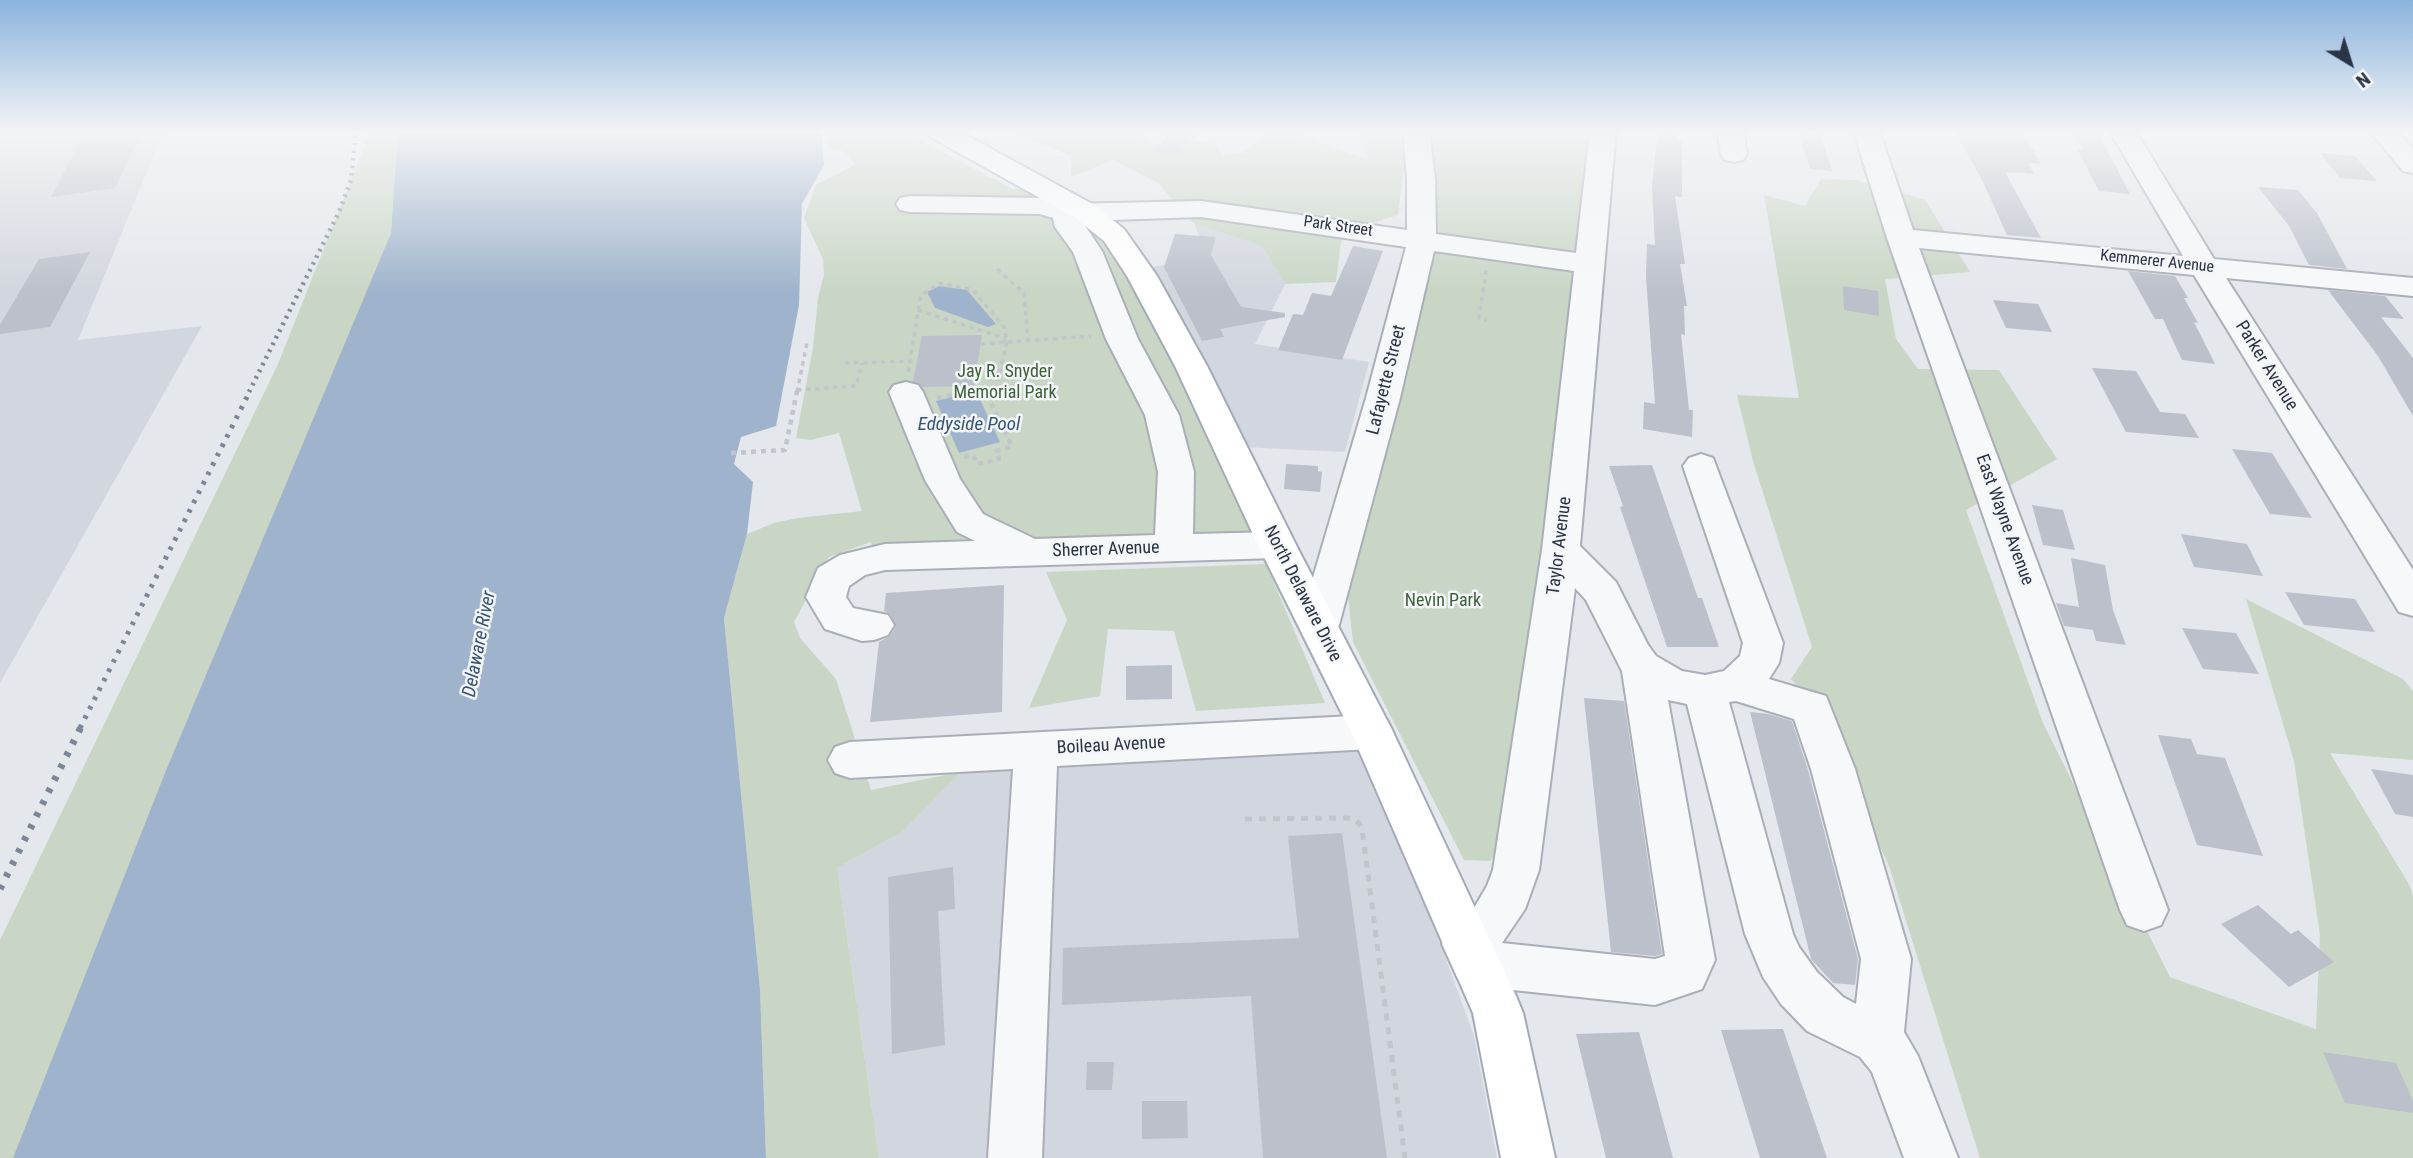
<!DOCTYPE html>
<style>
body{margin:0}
#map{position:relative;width:2413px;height:1158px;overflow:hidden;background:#e4e7ec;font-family:"Roboto Condensed",sans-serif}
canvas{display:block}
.north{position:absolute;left:2315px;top:28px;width:70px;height:70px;-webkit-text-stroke:5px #f4f6f9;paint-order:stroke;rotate:142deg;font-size:19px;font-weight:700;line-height:28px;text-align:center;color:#2b3445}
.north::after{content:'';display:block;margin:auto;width:24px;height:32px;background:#2b3445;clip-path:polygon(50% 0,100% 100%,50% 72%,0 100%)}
</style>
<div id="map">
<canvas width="2413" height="1158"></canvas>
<div class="north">N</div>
</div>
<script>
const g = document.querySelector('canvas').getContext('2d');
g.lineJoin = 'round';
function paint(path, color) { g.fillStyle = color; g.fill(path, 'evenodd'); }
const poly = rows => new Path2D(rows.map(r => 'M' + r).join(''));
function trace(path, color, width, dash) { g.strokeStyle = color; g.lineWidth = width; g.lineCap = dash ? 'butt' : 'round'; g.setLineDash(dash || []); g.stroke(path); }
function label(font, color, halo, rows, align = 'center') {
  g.font = font + ' "Roboto Condensed",sans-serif'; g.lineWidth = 5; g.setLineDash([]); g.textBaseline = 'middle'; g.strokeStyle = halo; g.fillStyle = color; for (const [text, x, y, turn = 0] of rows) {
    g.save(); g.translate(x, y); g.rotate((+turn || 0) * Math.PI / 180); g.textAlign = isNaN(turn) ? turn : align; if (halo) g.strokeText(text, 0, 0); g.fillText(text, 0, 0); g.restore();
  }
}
paint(poly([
 [0,130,164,130,78,340,202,326,0,683],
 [1194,224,1262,246,1285,284,1255,344,1369,362,1345,452,1243,447,1147,268,1208,256],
 [1363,747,1406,849,1474,1036,1497,1158,879,1158,837,868,902,832,961,772,1060,760]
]), '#d2d6de');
paint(poly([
 [371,130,398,130,391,233,15,1158,0,1158,0,940,278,364],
 [826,130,910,130,922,141,1013,189,1046,189,1114,235,1277,545,874,553,871,542,829,557,794,622,800,638,836,679,871,790,961,772,902,832,837,868,879,1158,766,1158,760,989,724,618,747,534,774,523,798,518,862,511,839,433,811,440,796,438,813,348,818,298,824,275,823,259,804,218,816,185,856,164,842,151,828,147],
 [1008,130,1131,130,1153,144,1215,141,1223,155,1244,153,1269,130,1281,130,1368,159,1361,130,1402,130,1405,157,1398,215,1369,224,1341,241,1336,282,1285,284,1262,246,1194,224,1158,183,1113,160,1071,177,1071,156],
 [1424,130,1596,130,1579,247,1573,251,1439,233],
 [1821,179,1855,180,1925,200,1970,272,1885,279,1896,339,1918,369,1999,370,2057,459,1966,510,2043,723,2170,977,2316,1029,2320,935,2294,761,2246,599,2403,679,2413,691,2413,760,2330,753,2410,886,2413,896,2413,1158,1980,1158,1889,866,1817,708,1791,679,1812,647,1753,461,1737,395,1799,398,1764,195,1805,206],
 [1443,248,1570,268,1578,277,1533,645,1504,841,1490,861,1464,860,1353,642,1348,597,1427,254],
 [1266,564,1325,703,1196,711,1174,631,1108,629,1100,696,1029,708,1067,620,1046,572]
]), '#c9d6c5');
paint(poly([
 [398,130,821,130,824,165,802,204,799,305,776,426,741,437,734,464,753,482,747,534,724,618,760,989,766,1158,13,1158,165,773,391,233],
 [939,286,967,290,996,324,988,327,935,308,927,292],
 [976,391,1000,442,959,453,936,401]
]), '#9fb4cc');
paint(poly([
 [1170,130,1203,130,1175,155,1156,150],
 [1658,130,1680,130,1677,140,1682,141,1682,197,1675,196,1685,264,1680,264,1687,306,1684,306,1685,335,1681,334,1689,410,1693,410,1692,437,1643,429,1644,402,1655,404,1646,276,1647,244,1655,245,1652,185],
 [1954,130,2021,130,2041,164,2028,163,2034,174,2005,172,2041,238,2007,235,1983,182],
 [2074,132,2099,134,2130,194,2099,191,2077,149,2084,150],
 [1799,134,1821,136,1832,171,1810,169],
 [140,136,115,188,51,197,79,144],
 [2320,153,2355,156,2377,181,2340,178],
 [2258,187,2298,190,2317,213,2347,269,2309,265,2289,226],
 [1175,234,1216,237,1211,255,1241,307,1285,313,1285,317,1220,329,1224,337,1202,341,1164,267],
 [1353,246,1383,251,1342,360,1278,350,1293,314,1303,315,1312,293,1331,296],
 [90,252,50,327,0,334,0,325,39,259],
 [2128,271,2175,276,2188,298,2184,298,2198,323,2194,322,2215,364,2182,360,2163,319,2155,319],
 [1843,286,1878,291,1879,316,1844,310],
 [2328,290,2385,296,2404,319,2381,317,2413,358,2413,416,2378,356],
 [1993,300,2038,304,2052,332,2006,328],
 [982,335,974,386,922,387,913,381,922,336],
 [2092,368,2136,371,2160,412,2185,414,2199,438,2126,432],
 [2232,449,2272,453,2312,518,2270,514],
 [1286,464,1318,466,1318,471,1322,472,1320,492,1284,489],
 [1652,465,1698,598,1702,598,1719,647,1667,647,1620,507,1623,506,1609,466],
 [2032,505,2063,510,2075,550,2043,545],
 [2181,534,2247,544,2263,576,2194,567],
 [2071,558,2105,565,2113,610,2126,645,2096,641,2093,630,2064,626,2056,603,2079,607],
 [1004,585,1002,712,870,722,879,642,890,636,896,626,890,614,884,611,886,593],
 [2285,592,2355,599,2375,632,2304,625],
 [2182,628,2236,633,2259,674,2203,669],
 [1172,665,1172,699,1126,700,1126,666],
 [1584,698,1624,701,1662,954,1655,956,1611,952],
 [1750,712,1768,714,1792,721,1808,770,1858,959,1855,985,1833,983,1811,959],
 [2158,735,2191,739,2197,754,2225,758,2263,856,2197,845],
 [2371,769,2413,775,2413,817,2395,814],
 [1342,833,1387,1158,1263,1158,1251,996,1062,1005,1063,948,1299,938,1288,836],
 [953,867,955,909,938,911,945,1045,892,1054,888,877],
 [2258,905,2291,934,2298,930,2334,962,2289,987,2221,924],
 [1783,1029,1827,1158,1760,1158,1721,1030],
 [1639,1032,1673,1158,1606,1158,1576,1034],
 [2323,1052,2396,1063,2413,1101,2413,1113,2345,1103],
 [1087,1062,1114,1062,1112,1090,1086,1090],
 [1142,1101,1187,1101,1188,1138,1142,1139]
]), '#bbc0ca');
const minor = poly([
 [1403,130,1429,130,1435,179,1436,234,1576,253,1590,130,1616,130,1580,546,1616,582,1648,645,1656,656,1682,671,1705,675,1724,671,1740,656,1743,643,1683,466,1689,458,1701,454,1713,458,1783,643,1779,663,1769,679,1826,696,1855,769,1911,959,1904,1032,1918,1056,1958,1158,1904,1158,1872,1072,1860,1057,1807,1031,1781,1004,1763,977,1745,934,1687,704,1668,700,1715,960,1702,989,1655,1005,1475,986,1458,979,1442,944,1449,928,1474,908,1487,886,1493,870,1542,550,1574,271,1434,251,1400,398,1339,625,1333,635,1319,640,1305,635,1299,625,1366,398,1406,247,1201,217,1082,221,1102,251,1138,339,1179,415,1194,472,1193,534,1277,532,1290,536,1296,545,1290,554,1277,558,885,570,865,575,849,586,846,597,853,608,888,615,894,625,888,635,874,640,862,641,825,629,806,597,818,568,840,555,885,544,975,541,957,532,925,480,889,392,894,385,906,382,918,385,923,392,960,479,983,514,1035,539,1155,535,1158,472,1145,415,1106,339,1073,252,1055,227,1053,218,1040,214,910,212,900,210,896,204,900,198,910,196,1042,198,1067,204,1201,201,1407,230,1407,179,1403,130],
 [1575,588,1586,600,1622,671,1665,956,1655,959,1502,943,1525,909,1539,870,1575,588],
 [1736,701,1794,719,1811,769,1861,959,1856,1004,1843,997,1817,972,1799,947,1793,934,1729,702,1736,701],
 [1717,130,1743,130,1747,154,1743,160,1734,162,1725,160,1721,154,1717,130],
 [1853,130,1879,130,1913,230,2183,256,2109,130,2135,130,2214,259,2413,278,2413,296,2226,278,2413,570,2413,616,2399,612,2194,275,1919,248,2168,910,2161,925,2144,931,2127,925,2120,910,1887,238,1853,130],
 [2369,130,2396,130,2413,149,2413,173,2403,171,2369,130],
 [1372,715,1387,720,1393,732,1387,744,1372,749,1057,766,1042,1158,988,1158,1013,769,850,778,835,773,828,760,835,747,850,742,1372,715]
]);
const major = poly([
 [925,130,957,130,1094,205,1124,229,1157,276,1207,366,1296,545,1393,732,1516,996,1523,1013,1555,1158,1501,1158,1473,1013,1351,732,1258,545,1175,366,1127,276,1104,241,1074,217,929,136,925,130]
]);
trace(minor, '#a9aeb7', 4);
trace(major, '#a3abb8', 4);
trace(poly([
 [997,269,1024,293,1028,341],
 [1486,270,1479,318,1487,320],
 [918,310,998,336,1006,342],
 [981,344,1091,336],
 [845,363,917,361],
 [908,372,921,295,940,283,973,290,1004,327,1007,342,996,387,985,390,986,392],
 [797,390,856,386,862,363],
 [797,392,807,343],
 [961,392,984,387,985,390]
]), '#c2c5cb', 3.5, [4.5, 4.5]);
trace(poly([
 [937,398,968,391],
 [731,453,785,450,797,391],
 [964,457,973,455,977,464,999,459,996,451,1012,447,985,391]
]), '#c2c5cb', 4.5, [5, 5]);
trace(poly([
 [1245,819,1350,818,1359,823,1362,829,1405,1158]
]), '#c2c5cb', 5, [7, 7]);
paint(minor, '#f7f8fa');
paint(major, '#fff');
trace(poly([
 [249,392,339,212,351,180,356,130]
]), '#7d8696', 4.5, [2.5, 5]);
trace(poly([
 [80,728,250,391]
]), '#7d8696', 5, [3.5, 7]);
trace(poly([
 [0,889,81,727]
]), '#7d8696', 7, [4.5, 9]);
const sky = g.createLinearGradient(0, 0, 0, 292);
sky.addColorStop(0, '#8bb4dd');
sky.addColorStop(0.45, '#f3f4f6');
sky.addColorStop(1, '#f3f4f600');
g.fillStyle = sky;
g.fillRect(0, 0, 2413, 292);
label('16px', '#2b3445', '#f4f6f9', [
 ["Park Street",1338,227,8],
 ["Kemmerer Avenue",2157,262,6]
]);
label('18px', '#2b3445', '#f4f6f9', [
 ["Parker Avenue",2266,366,58],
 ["Lafayette Street",1387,380,-76],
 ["East Wayne Avenue",2004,520,70],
 ["Taylor Avenue",1560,546,-83],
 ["Sherrer Avenue",1106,550,-2],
 ["North Delaware Drive",1302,594,63],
 ["Boileau Avenue",1111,746,-3]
]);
label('18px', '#3f6138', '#f4f6f9', [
 ["Jay R. Snyder",1005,372],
 ["Memorial Park",1005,393],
 ["Nevin Park",1443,601]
]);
label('italic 19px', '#34527a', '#f4f6f9', [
 ["Eddyside Pool",969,425],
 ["Delaware River",480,644,-79]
]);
</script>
